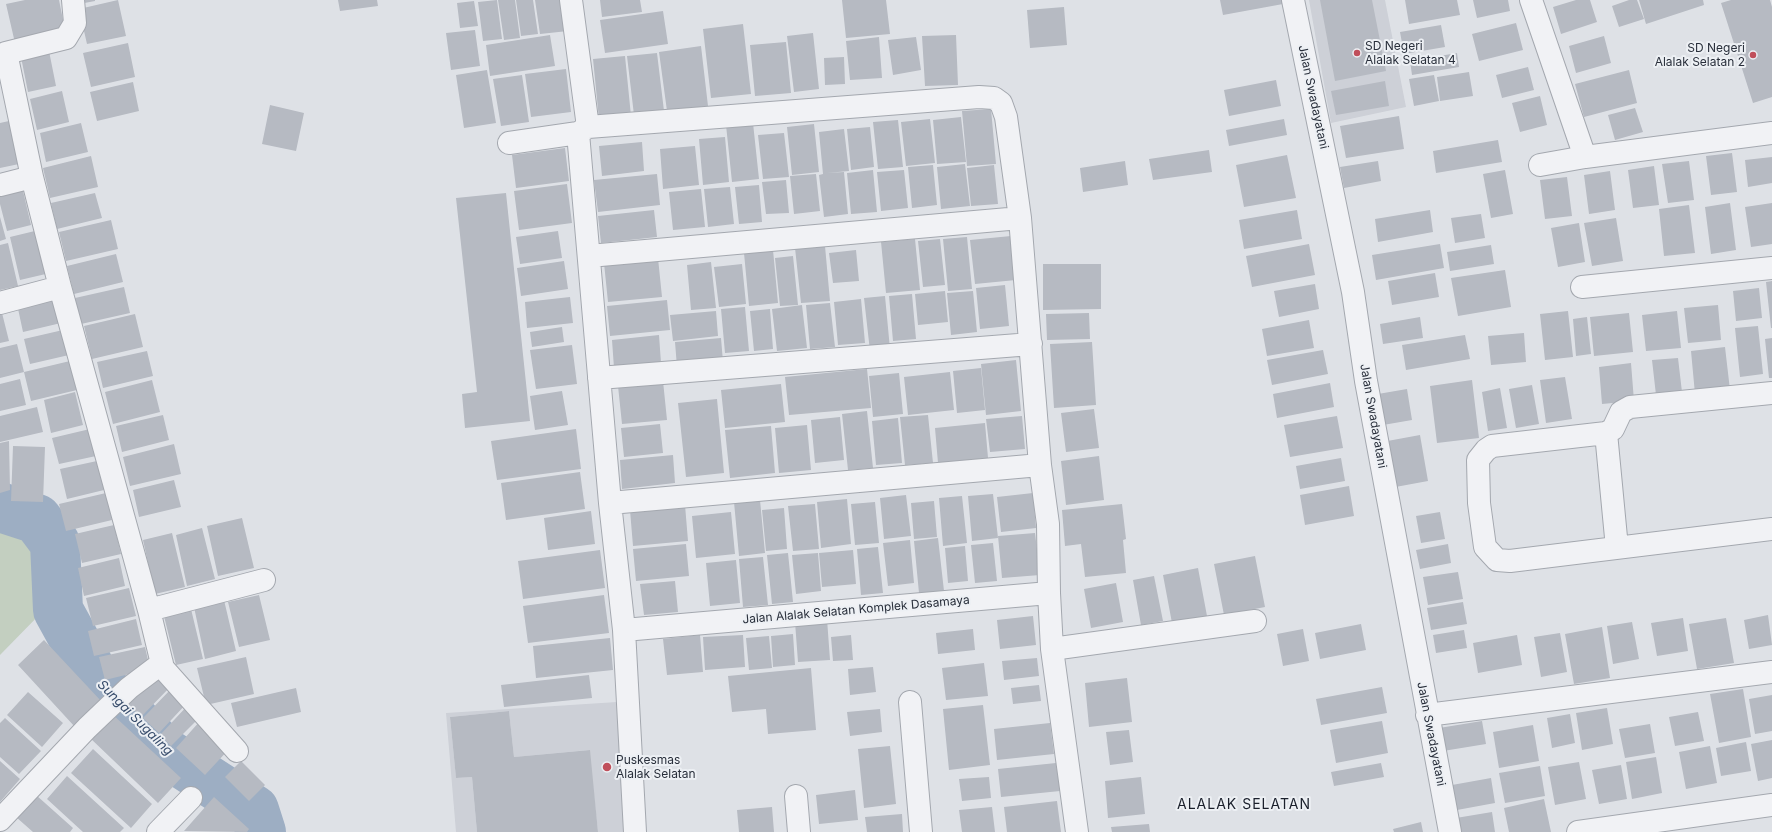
<!DOCTYPE html>
<style>
body{margin:0}
canvas{display:block;background:#dee1e6}
</style>
<canvas width="1772" height="832"></canvas>
<script>
const g = document.querySelector('canvas').getContext('2d');
g.lineJoin = 'round';
function paint(path, color) { g.fillStyle = color; g.fill(path, 'evenodd'); }
const poly = rows => new Path2D(rows.map(r => 'M' + r).join(''));
function trace(path, color, width, dash) { g.strokeStyle = color; g.lineWidth = width; g.lineCap = dash ? 'butt' : 'round'; g.setLineDash(dash || []); g.stroke(path); }
function label(font, color, halo, rows, align = 'center') {
  g.font = font + ' Inter,sans-serif'; g.lineWidth = 4; g.setLineDash([]); g.textBaseline = 'middle'; g.strokeStyle = halo; g.fillStyle = color; for (const [text, x, y, turn = 0] of rows) {
    g.save(); g.translate(x, y); g.rotate((+turn || 0) * Math.PI / 180); g.textAlign = isNaN(turn) ? turn : align; if (halo) g.strokeText(text, 0, 0); g.fillText(text, 0, 0); g.restore();
  }
}
paint(poly([
 [1309,0,1385,0,1406,107,1331,123],
 [617,702,628,832,598,832,589,750,514,757,509,711,450,717,456,778,472,777,477,832,456,832,446,713]
]), '#cdd0d7');
paint(poly([
 [0,528,18,528,45,548,47,607,0,655]
]), '#c3cfc0');
trace(poly([
 [0,507,37,519,55,543,58,610,98,683,166,753,254,810,261,832]
]), '#9daec3', 50);
paint(poly([
 [25,0,59,0,65,30,15,43,6,4],
 [78,0,95,0,95,1,79,4],
 [118,0,126,36,87,44,79,9],
 [338,0,377,0,378,6,340,11],
 [497,0,502,39,483,41,478,2],
 [498,0,515,0,520,38,504,40],
 [516,0,533,0,538,34,521,36],
 [535,0,564,0,568,31,540,34],
 [600,0,640,0,642,12,602,17],
 [842,0,886,0,890,34,846,38],
 [1220,0,1282,0,1283,4,1223,15],
 [1320,0,1372,0,1386,71,1335,81],
 [1405,0,1457,0,1460,15,1409,24],
 [1473,0,1508,0,1510,11,1477,18],
 [1576,0,1590,0,1597,22,1561,34,1553,7],
 [1629,0,1637,0,1644,19,1619,27,1612,6],
 [1639,0,1703,0,1704,5,1646,24],
 [1731,0,1770,0,1772,7,1772,97,1753,103,1721,3],
 [474,1,478,26,460,28,457,3],
 [1064,7,1067,45,1030,48,1027,10],
 [663,11,668,44,605,53,600,20],
 [1516,23,1523,50,1479,61,1472,34],
 [743,24,751,94,711,98,703,29],
 [1441,25,1445,47,1404,54,1400,32],
 [475,30,480,66,451,70,446,33],
 [813,33,819,89,794,92,787,36],
 [550,35,555,66,490,76,486,45],
 [956,35,958,85,925,86,922,36],
 [1604,36,1611,63,1576,73,1569,46],
 [879,37,882,78,850,80,846,41],
 [916,37,921,70,893,75,888,40],
 [786,42,791,93,755,96,750,45],
 [128,43,135,77,91,87,83,53],
 [48,46,56,86,28,92,20,52],
 [701,46,708,106,667,111,659,52],
 [657,53,664,111,634,115,627,56],
 [1457,53,1459,67,1412,75,1410,61],
 [625,56,631,116,599,119,593,59],
 [844,57,845,84,825,85,824,58],
 [1528,67,1534,90,1502,98,1496,75],
 [566,69,571,112,531,117,525,74],
 [487,70,496,123,464,128,456,75],
 [1629,70,1637,103,1584,117,1575,84],
 [1469,72,1473,96,1440,101,1437,77],
 [522,75,529,122,501,126,493,79],
 [1434,75,1439,101,1414,106,1409,79],
 [1276,80,1281,106,1229,116,1224,90],
 [1385,81,1389,106,1336,115,1331,91],
 [133,82,139,111,97,121,90,92],
 [62,91,69,122,37,130,30,99],
 [1540,96,1547,125,1520,132,1512,103],
 [270,105,304,113,296,151,262,144],
 [1635,108,1643,132,1615,140,1608,115],
 [991,109,996,164,967,166,962,111],
 [1399,116,1404,149,1346,158,1340,126],
 [961,117,966,162,937,164,933,120],
 [930,119,935,163,906,166,901,122],
 [1284,119,1287,135,1229,146,1226,130],
 [898,120,903,167,878,169,873,122],
 [9,121,19,164,0,168,0,123],
 [81,123,88,152,46,162,40,133],
 [753,123,759,179,732,182,726,125],
 [814,124,819,172,792,175,787,127],
 [870,127,874,167,851,170,847,129],
 [844,129,849,171,827,173,844,172,848,214,824,217,819,175,823,174,819,132],
 [784,133,789,177,763,179,758,135],
 [725,137,729,182,703,185,699,139],
 [1498,140,1502,162,1436,173,1433,151],
 [642,142,644,171,602,176,599,146],
 [695,146,699,185,663,189,660,149],
 [565,148,569,181,516,188,512,155],
 [1209,150,1212,172,1153,180,1149,159],
 [1732,153,1737,192,1711,195,1706,156],
 [1287,155,1296,198,1244,207,1236,165],
 [91,156,98,187,50,198,43,168],
 [1772,157,1772,183,1748,187,1745,160],
 [1125,161,1128,185,1083,192,1080,168],
 [1378,161,1381,181,1344,188,1340,167],
 [1689,161,1694,200,1668,203,1662,164],
 [965,164,970,206,941,209,937,167],
 [933,165,937,205,912,208,908,167],
 [994,165,998,204,971,206,967,168],
 [1654,166,1659,205,1633,208,1628,170],
 [873,170,877,212,851,214,847,173],
 [904,170,908,208,881,211,877,172],
 [1505,170,1513,214,1491,218,1483,174],
 [1610,171,1615,210,1589,214,1584,175],
 [657,174,660,205,598,212,594,180],
 [816,174,820,211,794,214,790,176],
 [1567,177,1572,216,1545,219,1540,180],
 [786,180,789,213,766,214,762,182],
 [567,184,572,223,519,230,514,191],
 [759,185,762,222,739,224,735,187],
 [730,187,734,224,708,227,704,189],
 [701,189,705,227,673,230,669,192],
 [23,191,31,225,7,231,0,204,0,196],
 [95,193,102,218,57,229,51,203],
 [506,193,530,421,465,428,462,394,477,392,456,198],
 [1730,203,1736,250,1711,254,1705,207],
 [1772,203,1772,244,1751,247,1745,207],
 [1689,205,1695,253,1664,256,1659,209],
 [654,210,657,237,601,243,598,216],
 [1297,210,1302,239,1244,249,1239,220],
 [1430,210,1433,232,1378,242,1375,219],
 [1481,214,1485,238,1455,243,1451,218],
 [0,217,6,239,0,241],
 [1616,218,1623,261,1592,266,1584,223],
 [111,220,118,249,66,261,59,232],
 [1579,223,1585,262,1558,267,1551,228],
 [39,230,50,273,20,280,10,237],
 [558,231,562,258,520,264,516,237],
 [1011,236,1016,280,975,284,970,240],
 [967,237,972,289,948,291,943,239],
 [915,239,920,290,886,293,881,242],
 [940,239,945,285,923,287,918,241],
 [8,243,18,286,0,290,0,245],
 [1309,244,1315,275,1252,287,1246,256],
 [1440,244,1444,268,1376,280,1372,255],
 [1491,245,1494,264,1450,271,1447,252],
 [825,246,830,301,801,303,795,248],
 [773,250,778,303,749,306,744,253],
 [856,250,859,281,833,283,829,253],
 [116,254,123,282,74,294,67,266],
 [793,256,798,305,780,306,775,258],
 [658,258,662,297,608,302,604,263],
 [564,261,568,289,521,296,517,268],
 [711,262,716,308,691,310,687,265],
 [742,264,746,304,719,307,714,267],
 [1043,264,1101,264,1101,309,1043,310],
 [1505,270,1511,307,1458,316,1451,278],
 [1435,273,1439,297,1392,305,1388,281],
 [1772,281,1772,328,1771,328,1766,282],
 [1315,284,1319,309,1279,317,1274,291],
 [1005,285,1009,326,980,329,976,288],
 [124,287,130,313,81,324,75,298],
 [1759,288,1762,318,1736,321,1733,291],
 [945,291,948,322,918,325,915,294],
 [973,291,977,332,951,335,947,293],
 [912,294,916,339,893,341,889,296],
 [54,295,61,323,23,332,17,304],
 [885,296,890,349,870,351,864,298],
 [570,297,573,323,527,328,525,302],
 [861,299,865,343,838,345,834,302],
 [667,300,670,330,610,336,607,306],
 [830,303,835,347,810,349,806,305],
 [802,305,807,348,777,351,772,309],
 [1718,305,1721,340,1688,343,1684,308],
 [745,307,749,351,725,353,721,309],
 [770,309,773,349,754,351,750,311],
 [716,311,718,336,673,341,670,315],
 [1568,311,1573,357,1545,360,1540,314],
 [1677,311,1681,348,1646,351,1642,315],
 [2,313,9,341,0,343,0,314],
 [1089,313,1090,339,1047,340,1046,314],
 [1629,313,1633,352,1594,356,1590,317],
 [135,314,143,347,92,359,84,326],
 [1420,317,1423,338,1383,344,1380,324],
 [1587,317,1591,354,1576,356,1573,319],
 [1309,320,1314,348,1267,356,1262,329],
 [1758,326,1763,374,1740,377,1735,328],
 [562,327,564,342,532,347,530,332],
 [63,330,69,355,30,364,24,339],
 [1524,333,1526,362,1491,365,1488,336],
 [659,335,661,363,614,368,612,340],
 [1465,335,1470,359,1406,370,1402,345],
 [721,338,723,362,677,367,675,342],
 [1772,338,1772,378,1769,378,1765,339],
 [1092,342,1096,405,1054,408,1050,344],
 [17,344,24,372,0,378,0,348],
 [572,345,577,384,536,389,530,350],
 [1725,347,1730,390,1695,394,1691,351],
 [1323,350,1328,374,1272,385,1267,360],
 [147,351,153,376,103,388,97,362],
 [1678,358,1682,392,1656,395,1652,360],
 [1016,360,1021,411,986,415,981,364],
 [70,361,77,390,31,401,24,372],
 [1631,363,1634,401,1602,404,1599,367],
 [981,368,985,410,957,413,953,371],
 [867,369,871,408,789,415,785,377],
 [950,372,954,410,908,415,904,377],
 [899,373,903,414,873,417,869,376],
 [1565,377,1572,419,1546,423,1540,380],
 [20,379,26,405,0,411,0,384],
 [152,380,160,412,113,424,105,392],
 [1472,380,1479,438,1437,443,1430,386],
 [663,381,667,420,622,424,618,386],
 [1330,383,1334,407,1277,418,1273,394],
 [781,384,785,422,725,428,721,390],
 [1532,385,1539,424,1516,428,1509,389],
 [1500,388,1507,428,1488,431,1482,392],
 [1407,389,1412,420,1383,425,1378,394],
 [562,391,568,425,535,430,530,396],
 [75,392,83,425,51,433,44,400],
 [717,399,724,473,686,477,678,403],
 [37,407,43,432,0,442,0,416],
 [1094,409,1099,448,1066,452,1061,413],
 [867,411,873,468,848,470,842,414],
 [163,415,169,440,122,452,116,426],
 [928,415,933,463,905,465,900,417],
 [1022,416,1025,449,990,452,986,419],
 [1337,416,1343,448,1290,457,1284,425],
 [840,417,844,460,815,463,811,420],
 [898,418,902,463,876,465,872,421],
 [985,423,988,458,938,463,935,428],
 [660,424,663,453,624,457,621,428],
 [807,425,811,470,779,473,775,428],
 [771,426,775,473,730,478,725,430],
 [90,429,96,456,59,464,52,438],
 [576,429,581,469,497,480,491,441],
 [1420,435,1428,481,1390,488,1382,442],
 [9,441,10,490,0,493,0,443],
 [174,444,181,474,130,486,123,457],
 [13,446,45,447,43,502,11,501],
 [673,455,675,483,622,489,620,460],
 [1099,456,1104,500,1066,505,1061,461],
 [1341,458,1345,481,1300,489,1296,466],
 [97,461,104,490,67,499,60,469],
 [580,472,585,509,506,520,501,483],
 [174,480,181,507,139,517,133,490],
 [1349,486,1354,516,1305,525,1300,495],
 [106,493,112,520,66,531,59,504],
 [1033,493,1036,528,1001,532,997,497],
 [993,494,998,538,972,541,968,496],
 [906,495,911,536,884,539,880,498],
 [962,496,967,543,943,546,939,498],
 [847,499,851,544,821,548,817,502],
 [760,500,765,553,739,556,734,502],
 [934,501,937,537,914,539,911,503],
 [875,502,879,543,855,545,851,504],
 [815,504,819,549,793,551,788,506],
 [1122,504,1126,539,1123,540,1126,573,1085,577,1081,544,1065,546,1062,510],
 [685,505,688,541,633,546,630,510],
 [784,508,787,549,766,551,762,510],
 [591,511,595,544,548,550,544,518],
 [731,512,735,554,696,558,692,516],
 [1440,512,1445,539,1421,543,1416,516],
 [242,518,254,568,218,576,207,526],
 [114,525,121,554,82,563,75,534],
 [202,528,215,579,187,586,176,535],
 [172,533,185,587,155,594,143,540],
 [1035,533,1040,575,1002,578,998,536],
 [938,538,944,591,919,593,914,541],
 [910,540,914,583,888,586,883,543],
 [993,543,997,581,975,583,971,545],
 [686,544,689,576,636,581,633,549],
 [1448,544,1451,563,1420,569,1416,550],
 [965,546,968,581,948,583,945,548],
 [878,547,883,593,861,595,857,549],
 [600,550,605,588,523,599,518,561],
 [853,550,856,584,822,587,819,553],
 [788,553,793,602,772,604,767,555],
 [818,553,821,591,796,594,792,555],
 [1255,556,1265,607,1224,615,1214,564],
 [763,557,768,605,743,607,739,559],
 [119,558,125,586,84,596,78,568],
 [736,560,740,603,710,606,706,563],
 [1198,568,1207,616,1172,623,1163,575],
 [1458,572,1463,599,1428,605,1423,577],
 [1154,576,1163,621,1141,625,1133,580],
 [675,581,678,612,644,615,640,584],
 [1116,583,1123,622,1091,628,1084,589],
 [129,588,136,616,93,626,86,598],
 [259,595,270,640,239,647,228,602],
 [604,595,609,633,528,643,523,606],
 [224,600,236,651,205,659,194,607],
 [1463,602,1467,624,1431,630,1427,608],
 [191,609,203,659,176,665,164,616],
 [1768,615,1772,645,1749,649,1744,620],
 [1033,616,1036,645,1000,649,997,620],
 [1683,618,1688,651,1657,656,1651,623],
 [1726,618,1734,663,1697,669,1689,624],
 [136,619,142,645,94,656,88,631],
 [827,619,830,660,798,662,795,622],
 [1632,622,1639,659,1613,664,1607,626],
 [1361,624,1366,650,1320,659,1315,633],
 [1602,627,1610,678,1574,684,1565,634],
 [973,629,975,650,938,654,936,633],
 [1303,629,1309,661,1283,666,1277,634],
 [1464,630,1467,648,1436,653,1433,635],
 [1560,633,1567,672,1541,677,1534,637],
 [793,634,795,665,773,667,771,636],
 [700,635,703,672,667,675,663,639],
 [743,635,745,667,705,670,703,637],
 [851,635,853,660,833,661,831,637],
 [1517,635,1522,665,1478,673,1473,643],
 [769,636,772,668,749,670,746,638],
 [610,638,613,670,536,678,533,646],
 [44,640,102,702,75,727,18,665],
 [145,647,150,669,105,680,99,657],
 [246,657,254,694,206,705,197,668],
 [1037,658,1039,676,1004,680,1002,661],
 [984,663,988,696,946,700,942,668],
 [873,667,876,692,850,695,848,669],
 [811,668,816,730,768,734,766,709,732,712,728,676],
 [156,670,171,686,141,717,125,702],
 [589,675,592,698,504,707,501,685],
 [1127,678,1132,722,1089,727,1085,683],
 [1039,685,1041,701,1013,704,1011,688],
 [1382,687,1387,713,1321,725,1316,699],
 [172,688,187,703,159,733,143,718],
 [296,688,301,712,237,727,231,703],
 [1743,689,1751,737,1719,743,1710,694],
 [28,692,63,723,42,747,7,715],
 [1772,695,1772,731,1755,734,1749,699],
 [189,704,201,716,171,746,160,735],
 [983,705,990,765,949,770,943,709],
 [1607,708,1613,744,1582,750,1576,713],
 [880,709,882,732,850,736,847,712],
 [509,711,514,757,590,750,598,832,477,832,472,777,456,778,450,717],
 [1698,712,1704,741,1675,746,1669,717],
 [111,713,181,778,158,803,89,737],
 [1570,714,1575,743,1552,748,1547,718],
 [5,718,41,751,19,774,0,757,0,723],
 [200,721,230,748,205,775,176,748],
 [1382,721,1388,753,1336,763,1330,730],
 [1482,721,1486,744,1437,752,1433,729],
 [1050,723,1054,754,997,760,994,729],
 [1650,724,1655,753,1625,758,1619,729],
 [1533,725,1539,761,1499,768,1493,732],
 [1129,730,1133,762,1110,765,1106,732],
 [1772,740,1772,778,1758,781,1751,744],
 [1746,742,1751,771,1721,776,1716,748],
 [890,746,896,804,864,808,858,749],
 [1710,746,1717,783,1686,789,1679,752],
 [93,749,152,804,131,828,71,773],
 [1656,757,1662,793,1632,799,1626,762],
 [0,761,20,779,0,802],
 [241,761,265,785,249,801,225,777],
 [1579,762,1586,799,1555,805,1548,767],
 [1056,763,1060,791,1001,797,998,769],
 [1381,763,1384,777,1334,786,1331,772],
 [1621,765,1627,799,1599,804,1592,770],
 [1540,766,1545,796,1505,803,1499,773],
 [67,776,124,828,120,832,83,832,47,799],
 [989,777,991,798,962,801,959,779],
 [1141,777,1145,814,1108,818,1105,781],
 [1491,778,1495,803,1457,810,1452,785],
 [855,790,858,820,819,824,816,795],
 [36,795,73,828,70,832,33,832,16,817],
 [214,797,249,829,247,832,184,831],
 [1544,799,1551,832,1509,832,1504,808],
 [1057,801,1061,832,1007,832,1004,807],
 [772,807,774,832,739,832,737,810],
 [992,807,995,832,962,832,959,810],
 [1492,812,1495,832,1458,832,1456,818],
 [902,814,903,832,867,832,865,817],
 [1421,822,1423,832,1394,832,1393,829],
 [1149,824,1150,832,1112,832,1111,827]
]), '#b6bac2');
const minor = poly([
 [571,0,588,127,578,133,610,503,624,630,635,832],
 [1293,0,1353,292,1366,381,1450,832],
 [1531,0,1585,157],
 [6,53,66,38,75,23,73,0],
 [0,55,6,53,32,177,60,287],
 [588,127,979,97,994,98,1001,103,1006,117,1020,218,1040,465,1048,524,1049,593],
 [509,143,578,133],
 [1540,165,1585,157,1772,133],
 [0,185,32,177],
 [589,256,1020,218],
 [1582,287,1772,268],
 [0,303,60,287,149,610,163,668,237,751],
 [599,378,1031,344],
 [1772,393,1630,407,1621,412,1613,429,1606,433,1492,446,1486,450,1478,460,1479,503,1485,547,1497,560,1510,561,1772,529],
 [1606,433,1617,548],
 [610,503,1040,465],
 [149,610,264,580],
 [624,630,1049,593,1052,649,1077,832],
 [1052,649,1255,621],
 [910,702,921,832],
 [1427,715,1772,672],
 [796,796,799,832],
 [0,820,87,728,129,688,162,663],
 [158,832,191,798],
 [1578,832,1772,805]
]);
trace(minor, '#a4a8af', 24);
trace(minor, '#f1f2f5', 22);
for (const [x, y, r, color] of [
 [1357,53,4,"#c04f5b"],
 [1753,55,4,"#c04f5b"],
 [607,767,5,"#c04f5b"]
]) { const dot = new Path2D(); dot.arc(x, y, r, 0, 2 * Math.PI); g.fillStyle = color; g.fill(dot); trace(dot, '#edf0f4', 1.5); }
label('12px', '#292f3b', '#edf0f4', [
 ["SD Negeri",1365,46],
 ["Alalak Selatan 4",1365,60],
 ["SD Negeri",1745,48,"right"],
 ["Alalak Selatan 2",1745,62,"right"],
 ["Puskesmas",616,760],
 ["Alalak Selatan",616,774]
], 'left');
label('12px', '#292f3b', '#edf0f4', [
 ["Jalan Swadayatani",1313,97,78],
 ["Jalan Swadayatani",1373,416,80],
 ["Jalan Alalak Selatan Komplek Dasamaya",856,610,-5],
 ["Jalan Swadayatani",1431,734,79]
]);
label('italic 13px', '#374c6b', '#edf0f4', [
 ["Sungai Sugaling",135,718,45]
]);
g.letterSpacing = '1px';
label('14px', '#1b202c', '#edf0f4', [
 ["ALALAK SELATAN",1244,805]
]);
g.letterSpacing = '0px';
</script>
